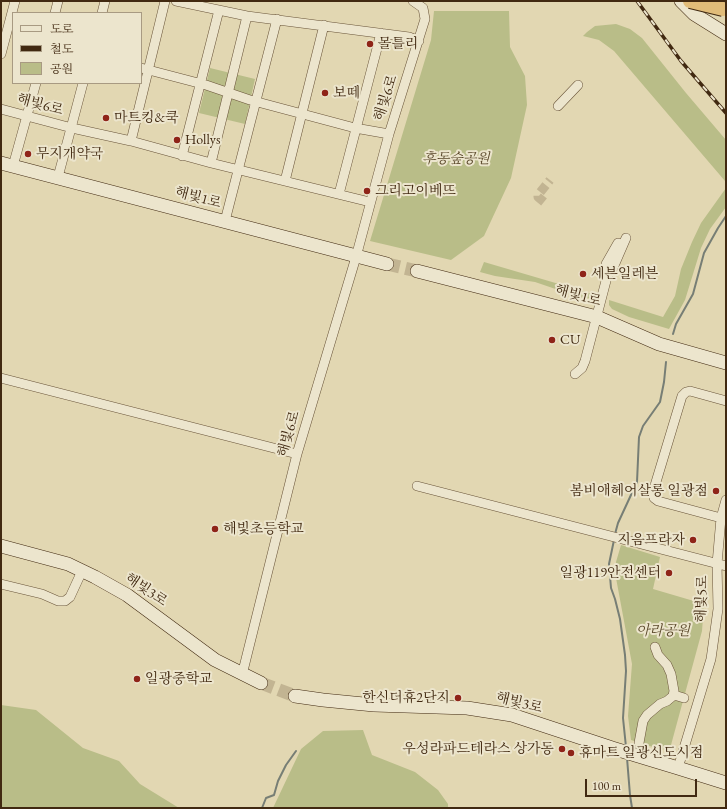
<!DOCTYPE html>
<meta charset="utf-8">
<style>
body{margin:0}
#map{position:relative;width:727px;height:809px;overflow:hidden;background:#e2d7b2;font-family:"EB Garamond","Noto Serif KR",serif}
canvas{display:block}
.frame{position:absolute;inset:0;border:2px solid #412911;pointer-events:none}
.legend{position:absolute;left:12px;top:12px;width:130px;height:72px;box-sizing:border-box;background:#ece5cd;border:1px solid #a89a82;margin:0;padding:5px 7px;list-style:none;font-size:12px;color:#412911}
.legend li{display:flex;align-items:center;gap:8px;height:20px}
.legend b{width:20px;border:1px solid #a89a82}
.scale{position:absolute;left:585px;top:779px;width:112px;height:18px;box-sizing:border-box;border:2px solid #412911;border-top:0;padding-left:5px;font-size:12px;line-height:14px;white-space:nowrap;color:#412911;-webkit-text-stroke:3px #ece5cd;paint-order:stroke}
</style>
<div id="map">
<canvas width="727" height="809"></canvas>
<div class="frame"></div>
<ul class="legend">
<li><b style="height:5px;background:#ece5cd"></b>도로</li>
<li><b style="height:5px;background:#412911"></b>철도</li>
<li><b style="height:11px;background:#b9bd88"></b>공원</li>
</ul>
<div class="scale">100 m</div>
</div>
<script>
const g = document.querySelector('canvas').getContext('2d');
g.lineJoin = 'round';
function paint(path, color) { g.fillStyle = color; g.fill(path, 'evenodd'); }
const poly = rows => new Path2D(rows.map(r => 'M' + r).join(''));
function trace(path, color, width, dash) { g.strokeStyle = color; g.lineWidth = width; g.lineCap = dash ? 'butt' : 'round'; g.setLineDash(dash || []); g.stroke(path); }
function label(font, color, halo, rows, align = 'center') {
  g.font = font + ' "EB Garamond","Noto Serif KR",serif'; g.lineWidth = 4; g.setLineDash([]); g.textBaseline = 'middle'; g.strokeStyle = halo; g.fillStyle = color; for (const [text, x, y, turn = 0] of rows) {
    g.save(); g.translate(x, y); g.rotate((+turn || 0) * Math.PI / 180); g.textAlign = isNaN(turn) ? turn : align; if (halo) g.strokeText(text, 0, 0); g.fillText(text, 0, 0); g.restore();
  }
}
paint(poly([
 [434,11,509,11,510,47,525,76,527,105,511,178,484,236,451,260,370,241,431,40],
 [616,24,630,29,642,38,686,93,726,140,726,179,725,181,614,51,599,40,583,36,587,32,595,26],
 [210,68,255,79,245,124,199,113],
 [726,188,726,207,710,229,701,248,685,300,669,329,629,317,612,309,609,305,609,300,663,317,675,296,681,269,692,242,701,223],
 [484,262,593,294,590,298,585,299,535,282,495,276,480,272],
 [621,545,660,557,653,589,704,604,702,631,671,745,662,750,631,740,628,716,632,664,616,578,616,562],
 [1,705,36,710,83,748,119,761,140,784,179,808,1,808],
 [363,730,372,755,415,772,438,790,448,804,448,808,273,808,301,749,323,731]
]), '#b9bd88');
trace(poly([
 [673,334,676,324,693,294,704,253,718,228,726,216],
 [615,534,618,523,637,482,639,437,643,426,660,402,664,382,666,362],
 [614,540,609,564,611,588,615,599,620,619,625,655,626,671,623,718,626,747],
 [627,758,630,795,632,808],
 [262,808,266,798,274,795,278,781,286,765,296,751]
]), '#777e75', 2);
trace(poly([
 [544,202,538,197,538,195,550,180]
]), '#c2b492', 9, [9, 4.5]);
trace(poly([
 [387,264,417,271],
 [261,683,295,696]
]), '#c2b492', 13, [13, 6]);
const street = poly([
 [176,1,247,16,409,37,419,41],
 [55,13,58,1],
 [102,13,105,1],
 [1,54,15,1],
 [141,68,206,85,250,100,355,128,389,134],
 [558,106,578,85],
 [1,109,72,128,131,141,211,163,370,202],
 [131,141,165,1],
 [182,156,219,10],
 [211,163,247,16],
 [13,166,36,83],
 [58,177,83,83],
 [285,181,324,25],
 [339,194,381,33],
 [225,221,277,19],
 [607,277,606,264,618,243],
 [575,374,582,368,585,361,607,277,613,268,626,238],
 [1,378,297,454],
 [417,486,726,566],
 [721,518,658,501,654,498,653,492,682,396,686,392,690,391,726,401],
 [1,584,42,594,58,601,65,601,70,597,82,571],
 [242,675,297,454,356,257,389,134,425,19,423,8,413,1],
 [674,695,684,698],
 [639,743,643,721,647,715,660,704,667,701,673,696,674,691,671,674,667,665,658,655,655,647],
 [678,768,711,659,718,609,717,564,721,518,726,500]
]);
const secondary = poly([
 [681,1,694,14,726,34],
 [1,163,387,264],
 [417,271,597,317,659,344,726,363],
 [1,546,68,564,95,577,127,595,215,660,261,683],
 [295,696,323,700,374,705,467,708,512,715,612,748,678,768,726,783]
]);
trace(street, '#695439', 10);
trace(secondary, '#412911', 14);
trace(street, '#ece5cd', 9);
trace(secondary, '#ece5cd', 13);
const rail = poly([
 [637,1,681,61,726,113]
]);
trace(rail, '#412911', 3.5);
trace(rail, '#ece5cd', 2, [6]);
const primaryBridge = poly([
 [690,1,723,9]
]);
trace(primaryBridge, '#412911', 16, []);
trace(primaryBridge, '#e1bc79', 14);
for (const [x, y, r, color] of [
 [370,44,4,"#8f2418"],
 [325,93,4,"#8f2418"],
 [106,118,4,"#8f2418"],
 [177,140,4,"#8f2418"],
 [28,154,4,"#8f2418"],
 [367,191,4,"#8f2418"],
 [583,274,4,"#8f2418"],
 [552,340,4,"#8f2418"],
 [716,491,4,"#8f2418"],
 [215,529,4,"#8f2418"],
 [693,540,4,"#8f2418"],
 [669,573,4,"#8f2418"],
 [137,679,4,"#8f2418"],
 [458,698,4,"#8f2418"],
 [562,749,4,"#8f2418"],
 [571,753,4,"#8f2418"]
]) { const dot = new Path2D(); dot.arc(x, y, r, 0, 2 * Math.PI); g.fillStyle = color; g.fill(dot); trace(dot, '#ece5cd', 1.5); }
label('14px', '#412911', '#ece5cd', [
 ["몰틀리",378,44],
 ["보떼",333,93],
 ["마트킹&쿡",114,118],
 ["Hollys",185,140],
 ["무지개약국",36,154],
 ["그리고이베뜨",375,191],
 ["세븐일레븐",591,274],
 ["CU",560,340],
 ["봄비애헤어살롱 일광점",708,491,"right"],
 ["해빛초등학교",223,529],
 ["지음프라자",685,540,"right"],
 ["일광119안전센터",661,573,"right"],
 ["일광중학교",145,679],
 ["한신더휴2단지",450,698,"right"],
 ["우성라파드테라스 상가동",554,749,"right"],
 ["휴마트 일광신도시점",579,753]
], 'left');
label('14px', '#412911', '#ece5cd', [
 ["해빛6로",386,98,-72],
 ["해빛6로",40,105,15],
 ["해빛1로",198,198,15],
 ["해빛1로",578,296,15],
 ["해빛6로",289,434,-74],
 ["해빛3로",146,590,34],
 ["해빛5로",702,599,-88],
 ["해빛3로",519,703,14]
]);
label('italic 14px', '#594729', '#ece5cd', [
 ["후동숲공원",456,159],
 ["아라공원",663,631]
]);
</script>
